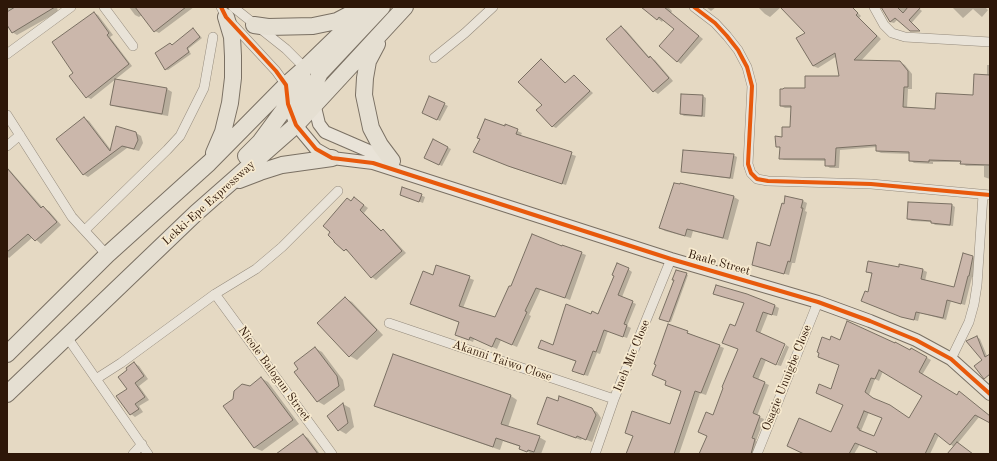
<!DOCTYPE html>
<style>
body{margin:0}
#map{position:relative;width:997px;height:461px;overflow:hidden;background:#e5d9c3;font-family:"Old Standard TT",serif}
canvas{display:block}
.frame{position:absolute;inset:0;border:8px solid #2e1708;pointer-events:none}
</style>
<div id="map">
<canvas width="997" height="461"></canvas>
<div class="frame"></div>
</div>
<script>
const g = document.querySelector('canvas').getContext('2d');
g.lineJoin = 'round';
function paint(path, color) { g.fillStyle = color; g.fill(path, 'evenodd'); }
const poly = rows => new Path2D(rows.map(r => 'M' + r).join(''));
function trace(path, color, width, dash) { g.strokeStyle = color; g.lineWidth = width; g.lineCap = dash ? 'butt' : 'round'; g.setLineDash(dash || []); g.stroke(path); }
function label(font, color, halo, rows, align = 'center') {
  g.font = font + ' "Old Standard TT",serif'; g.lineWidth = 3.5; g.setLineDash([]); g.textBaseline = 'middle'; g.strokeStyle = halo; g.fillStyle = color; for (const [text, x, y, turn = 0] of rows) {
    g.save(); g.translate(x, y); g.rotate((+turn || 0) * Math.PI / 180); g.textAlign = isNaN(turn) ? turn : align; if (halo) g.strokeText(text, 0, 0); g.fillText(text, 0, 0); g.restore();
  }
}
paint(poly([
 [7,7,57,7,58,12,17,35,12,32,7,23],
 [129,7,194,7,159,33,155,31,142,15,139,17,135,15],
 [642,7,668,7,672,11,671,13,703,39,681,64,677,61,675,29,663,20,662,22],
 [706,7,716,7,711,11],
 [758,7,781,7,770,17,765,14],
 [782,7,852,7,861,16,859,18,881,39,860,62,900,62,905,65,912,74,912,89,908,89,907,108,936,110,974,96,987,76,987,65,990,65,990,179,984,177,984,166,966,166,961,162,933,162,933,164,914,163,910,160,910,154,881,153,877,151,877,147,840,150,839,168,830,168,826,165,826,161,784,160,780,158,781,148,777,146,791,128,792,108,785,108,781,106,806,89,840,77,837,56,818,68,813,66,807,33],
 [884,7,917,7,922,11,908,27,898,19,894,23,890,22],
 [952,7,985,7,988,10,982,17,973,9,963,18],
 [94,13,98,15,113,35,110,37,132,66,91,99,87,97,75,73],
 [621,27,626,30,650,58,655,60,673,81,658,94,654,91],
 [193,29,202,38,188,49,191,54,168,70,165,69,173,45],
 [542,61,545,63,566,83,574,76,593,93,556,128,552,126,543,105],
 [116,80,167,89,172,92,168,116,117,107,111,104],
 [682,95,703,96,706,98,705,117,684,116,681,114],
 [430,97,448,106,440,121,423,112],
 [84,118,89,121,111,150,136,133,141,136,143,143,139,151,127,148,88,177,83,174],
 [506,126,522,133,520,137,576,156,566,185,513,168,479,154],
 [434,141,451,149,442,166,425,158],
 [733,155,737,157,733,179,686,173,682,171],
 [7,167,43,208,49,211,61,225,41,244,33,237,9,258,7,256],
 [403,188,425,197,423,203,401,195],
 [734,197,739,200,728,240,693,231,691,238,665,231,660,228],
 [354,198,368,208,364,213,382,231,383,230,387,233,406,253,376,280,372,277,349,252,345,250,352,201],
 [803,201,807,203,805,211,807,212,795,263,792,263,789,275,758,267,753,264,771,247],
 [952,205,955,207,953,226,935,225,932,222,912,221,908,219],
 [581,253,586,255,570,300,541,289,529,315,531,316,517,347,501,340,497,349,474,339,473,342,461,337,456,335,460,323,412,304,433,276,437,266,474,280,463,308,496,318],
 [973,257,976,259,973,277,972,277,965,305,951,301,946,320,920,313,918,321,906,318,866,303,872,274,867,272,899,268,900,265,923,270,927,272,925,281,954,288],
 [628,269,632,272,622,297,636,304,627,326,631,328,627,338,608,331,600,354,597,353,588,376,577,373,577,362,539,348,553,346,592,315,599,315],
 [989,273,990,273,990,292,989,291],
 [686,274,688,275,671,322,661,319],
 [345,298,352,302,383,335,357,360,350,356],
 [745,303,775,306,779,308,777,316,768,314,760,334,766,360,758,380,769,385,757,416,764,419,756,441,759,443,756,454,700,454,739,349,736,327],
 [669,325,724,348,706,395,700,393,679,454,627,454,634,436,626,433,670,425,682,391,670,387,667,381,653,375],
 [977,337,980,339,987,356,990,354,990,369,983,360],
 [841,341,910,351,911,349,931,360,922,375,990,417,990,422,979,417,958,443,972,454,948,454,954,447,939,435,930,454,876,454,877,451,860,444,854,454,805,454,788,446,832,433,844,405,831,390,840,365,830,342],
 [883,371,923,396,912,422,875,400,869,395,875,379,879,381],
 [869,412,883,418,875,437,861,431],
 [786,345,789,347,781,366,777,365],
 [315,348,322,352,343,380,345,390,324,405,317,401],
 [393,355,511,396,517,400,508,427,539,437,546,441,541,454,535,453,535,454,532,454,521,448,521,447,503,441,500,450,382,409,376,405],
 [134,363,139,366,148,379,139,386,149,400,139,406,143,412,135,417,131,414,128,389],
 [261,378,268,382,299,424,262,451,255,448,250,387],
 [558,402,591,409,597,412,601,418,592,442,582,438,581,440,543,426],
 [343,404,350,408,354,427,346,434,339,430],
 [303,435,308,438,320,454,278,454]
]), '#0003');
const building = poly([
 [15,7,55,7,12,33,7,25,7,12,15,7],
 [135,7,186,7,154,32,135,7],
 [641,7,664,7,699,36,677,62,659,46,674,29,659,17,657,20,641,7],
 [780,7,852,7,858,13,856,15,877,36,854,60,900,61,908,71,908,87,904,87,903,107,935,109,936,93,973,95,974,74,990,75,990,165,960,164,961,161,929,160,929,162,909,161,909,152,876,151,876,145,836,148,835,166,825,166,825,159,779,159,780,147,776,147,775,136,782,137,782,127,790,127,791,106,780,106,780,89,783,89,784,88,805,88,805,76,839,76,835,53,813,66,796,38,805,33,780,7],
 [881,7,897,7,903,13,908,7,921,7,909,20,920,31,910,31,895,18,890,22,881,7],
 [94,12,109,33,107,35,129,64,86,98,69,76,73,73,52,42,94,12],
 [621,26,649,58,650,56,669,78,653,92,606,39,621,26],
 [193,28,200,37,187,48,189,52,165,70,155,53,170,43,172,45,193,28],
 [541,59,565,83,574,75,590,91,552,127,536,110,542,105,518,82,541,59],
 [115,79,167,88,162,114,110,105,115,79],
 [681,94,703,95,702,116,680,114,681,94],
 [429,96,445,103,437,120,422,113,429,96],
 [84,117,110,151,116,126,136,132,138,140,134,149,122,146,83,175,56,139,84,117],
 [485,119,505,126,505,124,518,129,516,134,572,152,562,184,508,166,473,152,480,139,477,138,485,119],
 [433,139,448,147,439,165,424,158,433,139],
 [683,150,734,154,730,178,681,172,683,150],
 [7,168,41,208,43,206,57,222,35,241,28,234,7,252,7,168],
 [674,183,680,184,680,183,734,196,723,238,687,229,685,236,659,228,674,183],
 [402,187,422,194,419,202,400,195,402,187],
 [785,196,803,200,801,208,803,208,790,262,788,261,784,274,752,265,757,242,770,246,782,203,784,204,785,196],
 [354,197,364,205,360,210,381,231,383,229,402,251,371,278,346,249,344,251,334,242,334,241,328,235,330,232,323,226,347,198,351,201,354,197],
 [908,202,952,204,950,225,931,223,931,221,907,219,908,202],
 [532,234,562,246,562,245,582,252,565,298,536,288,525,311,527,312,512,345,496,338,492,347,470,337,469,340,455,335,459,322,410,304,423,271,433,275,436,265,470,276,459,306,495,317,509,286,511,286,532,234],
 [963,253,973,256,969,276,968,276,961,304,947,300,943,318,916,312,914,320,901,317,861,301,865,291,868,292,872,273,866,272,868,261,899,267,899,264,923,269,921,279,954,287,963,253],
 [617,263,629,268,618,295,633,301,624,324,627,325,623,337,604,330,596,352,593,351,584,375,572,371,576,361,538,348,541,340,553,345,566,304,591,314,592,311,598,314,614,276,612,275,617,263],
 [676,270,687,273,669,322,659,319,674,280,672,280,676,270],
 [716,285,747,294,775,305,772,315,763,312,756,331,785,344,776,365,761,358,753,377,765,382,753,413,760,416,752,438,755,439,751,454,699,454,707,436,698,432,706,412,713,415,723,388,722,387,738,349,722,343,730,324,735,326,744,303,713,294,716,285],
 [345,297,377,330,349,357,317,323,345,297],
 [847,321,895,343,895,342,910,350,911,348,927,357,919,372,957,395,959,391,990,416,990,423,975,415,950,445,935,433,925,454,876,454,877,452,855,443,849,454,804,454,787,446,799,418,831,432,843,405,816,393,819,384,831,389,839,365,818,357,819,353,817,352,822,337,830,340,831,336,840,340,847,321],
 [879,370,922,396,909,418,890,405,873,398,865,392,871,378,875,379,879,370],
 [864,411,882,418,874,436,859,430,859,428,857,428,864,411],
 [668,324,688,331,687,333,720,345,701,393,695,391,674,454,626,454,633,436,625,433,632,411,670,424,681,391,665,385,666,381,652,375,656,365,654,364,668,324],
 [977,336,985,357,990,354,990,374,984,379,974,366,982,360,966,341,977,336],
 [315,347,337,376,339,386,317,402,294,372,298,369,294,363,315,347],
 [393,354,511,395,501,424,540,436,534,452,528,450,527,452,519,449,520,446,496,438,493,447,374,406,393,354],
 [134,362,144,376,135,383,145,397,135,404,139,409,130,415,116,396,127,389,118,377,127,370,126,368,134,362],
 [261,377,293,420,254,448,223,406,233,399,234,391,242,384,250,386,261,377],
 [559,396,592,408,596,415,586,440,577,436,576,438,537,424,547,397,558,401,559,396],
 [343,403,348,423,338,431,327,416,343,403],
 [303,434,318,454,276,454,303,434],
 [957,442,973,454,947,454,957,442]
]);
paint(building, '#cbb7ab');
trace(building, '#7a7063', 1);
const street = poly([
 [104,7,133,46],
 [221,7,226,17,276,71,286,85],
 [233,7,286,49,305,68],
 [694,7,715,23,727,36,738,50,747,67,752,86,748,164,751,173,757,179,768,181,871,184,990,195],
 [874,7,884,25,892,33,905,37,990,42],
 [7,54,71,7],
 [434,58,465,33,493,7],
 [7,115,72,217,107,255],
 [7,146,20,135],
 [85,230,167,150,180,136,204,88,213,37],
 [215,294,332,454],
 [389,323,614,399],
 [67,337,148,454],
 [951,359,969,322,974,304,977,285,983,195],
 [96,379,121,363,215,294,256,269,282,247,338,191],
 [133,454,142,444],
 [595,454,614,399,671,259],
 [757,454,818,302]
]);
const secondary = poly([
 [287,99,288,104,296,125,316,149,332,158,373,163,671,259,818,302,870,321,916,340,951,359,990,394],
 [313,99,319,124,325,132,392,161]
]);
const highway = poly([
 [254,25,268,27,313,26,337,21,358,10],
 [377,44,368,61,365,78,364,95,371,128,380,145,392,161],
 [301,114,320,73,382,7],
 [214,153,223,132,230,103,233,78,233,56,232,37,226,17],
 [246,156,260,142,288,104,302,75],
 [239,180,260,172,282,165,332,158],
 [7,354,107,255,209,163,286,85,305,68,368,7],
 [7,394,196,213,296,125,405,7]
]);
trace(street, '#948a7c', 10);
trace(secondary, '#7a7063', 14);
trace(highway, '#7a7063', 18);
trace(street, '#e9e3d8', 9);
trace(secondary, '#e9e3d8', 12);
trace(highway, '#e5dfd2', 16);
trace(poly([
 [221,7,226,17,276,71,286,85,288,104,296,125,316,149,332,158,373,163,671,259,818,302,870,321,916,340,951,359,990,394],
 [694,7,715,23,727,36,738,50,747,67,752,86,748,164,751,173,757,179,768,181,871,184,990,195]
]), '#e8590c', 4);
label('12px', '#2e1708', '#f7eacf', [
 ["Lekki-Epe Expressway",209,203,-42],
 ["Baale Street",719,263,16],
 ["Ineh Mic Close",632,356,-68],
 ["Akanni Taiwo Close",502,361,19],
 ["Nicole Balogun Street",274,374,54],
 ["Osagie Unuigbe Close",787,378,-68]
]);
</script>
